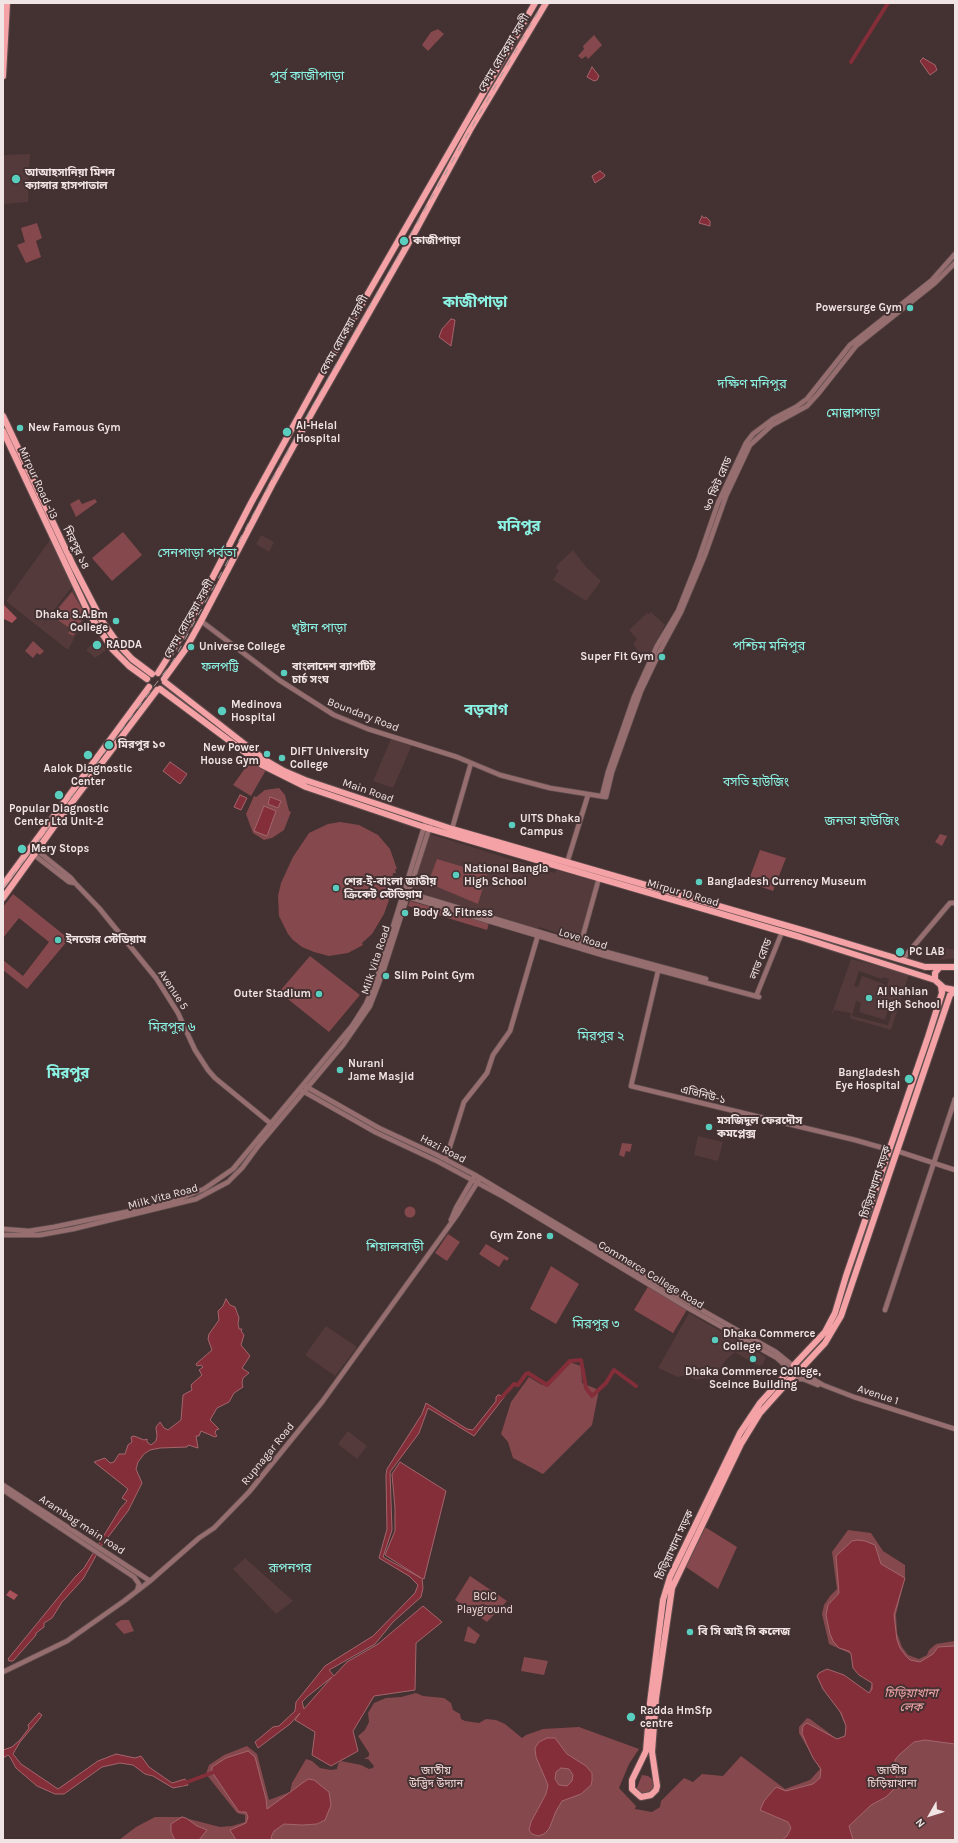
<!DOCTYPE html>
<meta charset="utf-8">
<style>
body{margin:0}
#map{position:relative;width:958px;height:1843px;overflow:hidden;background:#443132;font-family:Karla,sans-serif}
canvas{display:block}
.frame{position:absolute;inset:0;border:4px solid #f1e4e4;pointer-events:none}
.north{position:absolute;left:910px;top:1795px;width:40px;height:40px;-webkit-text-stroke:3px #443132;paint-order:stroke;rotate:231deg;font-size:11px;font-weight:700;line-height:16px;text-align:center;color:#f1e4e4}
.north::after{content:'';display:block;margin:auto;width:14px;height:18px;background:#f1e4e4;clip-path:polygon(50% 0,100% 100%,50% 72%,0 100%)}
</style>
<div id="map">
<canvas width="958" height="1843"></canvas>
<div class="frame"></div>
<div class="north">N</div>
</div>
<script>
const g = document.querySelector('canvas').getContext('2d');
g.lineJoin = 'round';
function paint(path, color) { g.fillStyle = color; g.fill(path, 'evenodd'); }
const poly = rows => new Path2D(rows.map(r => 'M' + r).join(''));
function trace(path, color, width, dash) { g.strokeStyle = color; g.lineWidth = width; g.lineCap = dash ? 'butt' : 'round'; g.setLineDash(dash || []); g.stroke(path); }
function label(font, color, halo, rows, align = 'center') {
  g.font = font + ' Karla,"Noto Sans Bengali",sans-serif'; g.lineWidth = 4; g.setLineDash([]); g.textBaseline = 'middle'; g.strokeStyle = halo; g.fillStyle = color; for (const [text, x, y, turn = 0] of rows) {
    g.save(); g.translate(x, y); g.rotate((+turn || 0) * Math.PI / 180); g.textAlign = isNaN(turn) ? turn : align; if (halo) g.strokeText(text, 0, 0); g.fillText(text, 0, 0); g.restore();
  }
}
paint(poly([
 [30,154,28,202,3,204,3,155],
 [261,535,274,542,269,552,256,544],
 [50,540,74,584,40,628,6,601],
 [573,550,586,567,601,581,586,601,553,580,559,570,556,569,557,565],
 [75,587,89,610,68,650,40,628],
 [651,612,665,625,651,653,649,651,643,657,633,644,637,639,629,630,647,613,649,614],
 [99,637,106,650,95,658,86,650],
 [392,737,412,745,393,788,373,781],
 [430,834,555,873,547,901,556,870,598,881,579,940,539,927,538,930,408,893],
 [946,948,955,950,955,958,940,960],
 [851,959,909,974,891,1030,832,1013],
 [859,971,882,979,883,977,889,979,885,994,881,993,884,984,862,976,858,987,854,986],
 [856,1001,861,1003,859,1012,885,1020,888,1010,892,1011,888,1025,852,1016],
 [834,1010,851,1013,850,1018,833,1013],
 [698,1136,723,1142,718,1161,694,1155],
 [689,1313,766,1357,763,1364,760,1366,751,1362,735,1352,725,1361,716,1375,697,1380,687,1375,678,1377,658,1368],
 [326,1326,357,1347,335,1376,305,1355],
 [348,1431,367,1446,357,1459,338,1444],
 [245,1558,293,1601,276,1614,233,1569]
]), '#543a3b');
paint(poly([
 [438,29,444,34,428,51,422,45,431,32],
 [594,35,602,45,588,59,586,56,582,59,578,56,584,49,583,46],
 [37,223,42,238,36,241,41,257,26,263,17,245,25,242,21,228],
 [79,499,82,504,95,499,97,502,76,517,70,504],
 [123,532,142,555,112,581,92,558],
 [72,592,85,614,73,636,68,633,71,629,52,616],
 [33,641,44,651,40,655,37,653,33,658,25,651],
 [251,760,266,770,251,796,233,785],
 [279,788,285,795,289,811,291,812,284,830,272,838,264,840,253,833,246,814,254,796,256,797,265,790],
 [340,822,359,825,378,835,390,849,397,869,395,869,396,873,393,873,390,897,384,914,372,934,362,943,363,945,348,953,329,956,314,952,302,947,293,940,288,934,279,916,278,896,281,883,293,857,309,833,328,824],
 [940,834,947,836,942,846,935,842],
 [760,850,786,858,773,891,748,882],
 [437,859,487,874,478,904,428,883],
 [13,894,69,939,27,989,3,970,3,960,23,976,49,942,19,918,3,938,3,907],
 [410,901,489,923,487,930,408,906],
 [310,956,360,995,329,1032,279,992],
 [622,1143,632,1144,630,1152,626,1151,624,1157,619,1155],
 '404.5 1212a5.5 5.5 0 1 1 11 0a5.5 5.5 0 1 1-11 0Z',
 [448,1234,460,1242,447,1261,435,1253],
 [486,1244,509,1258,507,1261,504,1259,499,1267,479,1254],
 [551,1266,579,1284,556,1324,530,1309],
 [649,1285,688,1308,673,1333,634,1310],
 [569,1362,581,1366,582,1383,599,1390,592,1425,543,1474,513,1458,508,1442,501,1434,511,1402,529,1377,542,1385,558,1375],
 [705,1527,737,1547,718,1589,686,1567],
 [848,1530,871,1533,883,1551,905,1565,905,1578,896,1614,897,1633,902,1647,908,1655,919,1659,927,1655,929,1650,936,1644,955,1641,955,1840,119,1840,136,1827,155,1817,181,1817,220,1827,232,1826,245,1822,245,1815,237,1813,206,1774,209,1765,224,1755,247,1746,257,1754,269,1800,290,1792,292,1783,306,1759,312,1761,320,1768,331,1770,337,1769,338,1764,341,1761,361,1765,369,1769,373,1768,374,1766,368,1759,364,1759,369,1756,369,1753,358,1736,365,1730,369,1722,368,1713,374,1703,386,1698,401,1697,416,1693,423,1696,444,1698,451,1703,453,1710,460,1714,461,1719,465,1721,479,1723,486,1719,496,1720,505,1724,522,1738,526,1735,543,1729,579,1727,639,1749,629,1764,619,1788,636,1806,635,1809,652,1812,660,1807,661,1801,684,1778,693,1782,702,1774,723,1776,741,1756,785,1789,810,1780,820,1769,799,1733,799,1727,807,1718,810,1719,837,1739,845,1736,846,1726,836,1704,823,1689,817,1676,827,1669,844,1675,869,1693,872,1683,859,1675,853,1668,851,1654,829,1644,822,1614,824,1605,830,1596,837,1589,832,1552],
 [470,1576,507,1601,487,1622,455,1600],
 [121,1620,129,1620,134,1631,124,1634,115,1624],
 [468,1626,480,1635,475,1644,464,1641],
 [524,1657,548,1661,544,1675,521,1671],
 [642,1775,648,1776,656,1782,653,1790,648,1794,641,1794,636,1790]
]), '#85494d');
paint(poly([
 [4,605,17,618,12,623,4,619,3,620],
 [10,1590,18,1595,14,1600,6,1595]
]), '#ab535a');
const water = poly([
 [923,58,935,65,937,70,930,75,920,61,923,58],
 [592,67,599,76,597,80,594,81,587,77,592,67],
 [600,171,605,175,604,177,595,183,592,176,600,171],
 [702,216,704,218,706,217,710,221,710,226,699,223,702,216],
 [451,319,455,320,451,346,439,337,442,329,451,319],
 [170,762,187,774,180,784,163,771,170,762],
 [240,795,247,798,241,810,234,807,240,795],
 [270,797,281,801,278,808,268,804,270,797],
 [264,806,276,811,267,836,254,831,264,806],
 [226,1299,230,1305,235,1307,239,1318,238,1323,239,1329,242,1329,241,1331,244,1335,241,1345,250,1356,242,1368,249,1373,243,1378,242,1383,243,1387,234,1393,229,1402,217,1408,210,1420,219,1429,216,1430,215,1433,217,1436,215,1437,201,1431,199,1436,196,1436,198,1448,188,1445,187,1447,160,1448,150,1450,144,1454,138,1462,136,1469,142,1483,128,1511,102,1545,83,1579,62,1602,52,1618,44,1623,44,1627,36,1633,36,1635,13,1661,9,1661,8,1659,75,1577,84,1568,120,1509,127,1501,122,1498,128,1489,94,1462,105,1458,110,1463,114,1462,119,1454,125,1454,128,1445,132,1442,131,1437,134,1436,144,1440,147,1439,147,1442,151,1445,156,1441,157,1436,156,1427,160,1422,164,1428,168,1430,181,1420,183,1395,192,1390,191,1385,202,1375,199,1370,203,1367,201,1365,197,1366,196,1364,212,1350,208,1339,209,1334,219,1320,218,1311,223,1306,226,1299],
 [498,1395,505,1396,474,1436,428,1408,419,1433,390,1472,392,1530,383,1557,421,1578,385,1555,395,1531,395,1508,392,1474,400,1462,446,1491,424,1579,422,1578,423,1588,421,1597,393,1622,375,1644,329,1670,334,1676,347,1662,378,1644,423,1606,442,1622,416,1643,415,1690,374,1696,353,1731,358,1751,331,1766,312,1755,315,1732,295,1720,300,1713,290,1724,258,1748,255,1742,273,1727,279,1726,295,1711,296,1702,325,1666,373,1636,415,1593,418,1585,409,1576,379,1558,387,1529,386,1475,387,1469,422,1414,426,1403,467,1429,473,1430,496,1401,496,1397,498,1395],
 [332,1677,304,1709,302,1702,308,1696,332,1677],
 [858,1540,865,1541,875,1545,881,1564,905,1578,894,1615,897,1640,900,1648,906,1656,910,1660,920,1662,933,1654,938,1647,955,1646,955,1744,925,1740,914,1742,899,1755,895,1760,897,1786,886,1797,871,1805,849,1826,853,1840,782,1840,787,1836,791,1828,788,1822,760,1810,764,1801,776,1787,786,1791,813,1784,820,1778,821,1769,813,1758,806,1743,802,1733,803,1726,807,1723,837,1739,845,1736,846,1726,841,1713,823,1689,817,1676,819,1673,827,1669,844,1675,869,1693,872,1689,872,1683,859,1675,853,1668,851,1654,849,1651,839,1648,833,1641,830,1634,826,1615,828,1605,839,1593,836,1556,852,1541,858,1540],
 [39,1713,42,1715,40,1718,20,1742,13,1754,21,1764,55,1787,58,1789,98,1761,116,1754,135,1758,141,1756,149,1767,172,1783,185,1779,188,1785,173,1788,153,1776,145,1774,133,1765,120,1763,102,1767,64,1794,55,1794,37,1786,16,1768,10,1757,8,1755,3,1758,3,1750,12,1747,20,1740,29,1728,28,1725,39,1713],
 [547,1738,555,1738,567,1754,586,1766,592,1773,592,1781,591,1785,581,1794,562,1801,556,1811,549,1829,544,1834,538,1836,532,1834,529,1830,531,1822,546,1794,548,1785,536,1757,535,1748,539,1742,547,1738],
 [561,1768,569,1769,573,1775,572,1781,567,1786,559,1785,555,1779,556,1772,561,1768],
 [248,1751,255,1757,266,1799,267,1809,308,1779,314,1780,329,1792,331,1805,325,1820,317,1824,302,1825,284,1824,274,1831,271,1837,272,1840,236,1840,230,1830,246,1823,248,1817,246,1812,239,1812,212,1772,212,1767,226,1758,248,1751],
 [182,1817,186,1818,197,1826,207,1830,199,1840,175,1840,171,1832,171,1824,182,1817]
]);
paint(water, '#832e39');
trace(water, '#a4656c', 1);
trace(poly([
 [851,62,888,3],
 [501,1398,514,1384,518,1385,526,1374,528,1373,547,1385,570,1361,581,1360,586,1388,592,1396,606,1383,614,1370,636,1386],
 [182,1784,217,1771]
]), '#832e39', 4);
const minor = poly([
 [201,621,279,680,334,715,368,729,457,757,500,775,550,788,606,797,612,772,641,691,661,649,681,612,705,555,726,496,750,445,772,425,807,406,818,394,856,346,935,283,955,263],
 [602,796,608,772,634,697,657,646,678,611,699,558,718,503,746,443,753,434,773,419,796,407,807,399,850,345,932,280,955,254],
 [452,829,471,763],
 [34,848,71,878,75,883,99,908,156,978,178,1013,195,1050,208,1070,215,1078,270,1123],
 [29,851,69,882,75,883],
 [567,863,588,795],
 [406,892,606,952,706,979],
 [405,896,602,955,759,997],
 [580,946,599,878],
 [902,960,950,903,955,903],
 [659,967,631,1086,855,1140,890,1150],
 [757,994,782,932],
 [305,1086,379,1128,435,1154,475,1175,691,1304,776,1352,792,1365],
 [301,1090,375,1132,439,1162,504,1197,688,1308,777,1358,789,1369],
 [897,1151,955,1170],
 [446,1159,464,1102,487,1073,493,1055,510,1031,538,935],
 [451,1220,456,1208,474,1177],
 [3,1229,29,1231,54,1227,169,1203,204,1189,233,1169,352,1026,366,1004,376,981,426,821],
 [3,1235,40,1235,73,1229,196,1199,228,1182,242,1168,259,1145,343,1045,370,1006,383,972,430,826],
 [885,1310,955,1099],
 [799,1371,823,1385,854,1397,955,1429],
 [790,1379,803,1379,818,1385],
 [3,1485,150,1581],
 [3,1490,134,1577,139,1584,137,1591],
 [3,1672,67,1641,124,1601,150,1581,199,1538,214,1528,249,1492,322,1402,457,1215,480,1178]
]);
const major = poly([
 [3,76,7,3],
 [3,416,73,565,102,621,119,645,132,659,152,674],
 [3,431,88,612,113,650,129,666,147,679],
 [158,673,187,627,251,503,328,363,535,3],
 [164,679,185,650,201,621,273,483,314,409,416,230,470,130,546,3],
 [165,682,265,760,284,771,305,780,452,829,812,933,925,967,955,967],
 [160,689,262,765,306,787,424,827,800,937,935,980],
 [3,885,149,687],
 [3,898,58,821,157,690],
 [939,968,935,973,935,980,944,988,955,990],
 [794,1365,825,1332,835,1313,846,1276,928,1037,942,993,941,986],
 [789,1371,760,1403,740,1433,670,1577,663,1600,650,1703,646,1751,632,1780,632,1789,641,1797,651,1795,656,1790,657,1786,652,1752,656,1698,672,1588,741,1444,760,1413,794,1375],
 [799,1371,825,1343,841,1316,950,995,955,991]
]);
trace(minor, '#604e4e', 6);
trace(major, '#604e4e', 8);
trace(minor, '#976e6f', 4.5);
trace(major, '#f5a2a6', 6);
trace(poly([
 [3,888,173,661,318,396,543,3]
]), '#a89899', 1, [7, 7]);
for (const [x, y, r, color] of [
 [16,179,5,"#59cebf"],
 [404,241,5,"#59cebf"],
 [910,308,4,"#59cebf"],
 [20,428,4,"#59cebf"],
 [287,432,5,"#59cebf"],
 [116,621,4,"#59cebf"],
 [97,645,5,"#59cebf"],
 [191,647,4,"#59cebf"],
 [662,657,4,"#59cebf"],
 [284,673,4,"#59cebf"],
 [222,711,5,"#59cebf"],
 [109,745,5,"#59cebf"],
 [267,754,4,"#59cebf"],
 [88,755,5,"#59cebf"],
 [282,758,4,"#59cebf"],
 [59,795,5,"#59cebf"],
 [512,825,4,"#59cebf"],
 [22,849,5,"#59cebf"],
 [456,875,4,"#59cebf"],
 [699,882,4,"#59cebf"],
 [336,888,4,"#59cebf"],
 [405,913,4,"#59cebf"],
 [58,940,4,"#59cebf"],
 [900,952,5,"#59cebf"],
 [386,976,4,"#59cebf"],
 [319,994,4,"#59cebf"],
 [869,998,4,"#59cebf"],
 [340,1070,4,"#59cebf"],
 [909,1079,5,"#59cebf"],
 [709,1127,4,"#59cebf"],
 [550,1236,4,"#59cebf"],
 [715,1340,4,"#59cebf"],
 [753,1359,4,"#59cebf"],
 [690,1632,4,"#59cebf"],
 [631,1717,5,"#59cebf"]
]) { const dot = new Path2D(); dot.arc(x, y, r, 0, 2 * Math.PI); g.fillStyle = color; g.fill(dot); trace(dot, '#443132', 1.5); }
label('11px', '#f1e4e4', '#443132', [
 ["বেগম রোকেয়া সরণী",504,53,-59],
 ["বেগম রোকেয়া সরণী",344,335,-61],
 ["Mirpur Road -13",38,483,65],
 ["৬০ ফিট রোড",718,484,-67],
 ["মিরপুর ১৪",76,548,64],
 ["বেগম রোকেয়া সরণী",189,619,-60],
 ["Boundary Road",363,715,21],
 ["Main Road",368,791,19],
 ["Mirpur 10 Road",683,893,16],
 ["Love Road",583,939,17],
 ["লাভ রোড",761,959,-68],
 ["Milk Vita Road",376,960,-72],
 ["Avenue 5",173,990,57],
 ["এভিনিউ-১",703,1095,14],
 ["Hazi Road",443,1149,27],
 ["চিড়িয়াখানা সড়ক",876,1182,-72],
 ["Milk Vita Road",163,1197,-15],
 ["Commerce College Road",651,1275,31],
 ["Avenue 1",878,1395,18],
 ["Rupnagar Road",268,1454,-51],
 ["Arambag main road",82,1525,33],
 ["চিড়িয়াখানা সড়ক",675,1545,-65]
]);
label('bold 11px', '#f1e4e4', '#443132', [
 ["আআহসানিয়া মিশন",25,173],
 ["ক্যান্সার হাসপাতাল",25,186],
 ["কাজীপাড়া",413,241],
 ["Powersurge Gym",902,308,"right"],
 ["Al-Helal",296,426],
 ["Hospital",296,439],
 ["New Famous Gym",28,428],
 ["Dhaka S.A.Bm",108,615,"right"],
 ["College",108,628,"right"],
 ["RADDA",106,645],
 ["Universe College",199,647],
 ["Super Fit Gym",654,657,"right"],
 ["বাংলাদেশ ব্যাপটিষ্ট",292,667],
 ["চার্চ সংঘ",292,680],
 ["Medinova",231,705],
 ["Hospital",231,718],
 ["মিরপুর ১০",118,745],
 ["New Power",259,748,"right"],
 ["House Gym",259,761,"right"],
 ["DIFT University",290,752],
 ["College",290,765],
 ["Aalok Diagnostic",88,769,"center"],
 ["Center",88,782,"center"],
 ["Popular Diagnostic",59,809,"center"],
 ["Center Ltd Unit-2",59,822,"center"],
 ["UITS Dhaka",520,819],
 ["Campus",520,832],
 ["Mery Stops",31,849],
 ["National Bangla",464,869],
 ["High School",464,882],
 ["শের-ই-বাংলা জাতীয়",344,882],
 ["ক্রিকেট স্টেডিয়াম",344,895],
 ["Bangladesh Currency Museum",707,882],
 ["Body & Fitness",413,913],
 ["ইনডোর স্টেডিয়াম",66,940],
 ["PC LAB",909,952],
 ["Slim Point Gym",394,976],
 ["Al Nahian",877,992],
 ["High School",877,1005],
 ["Outer Stadium",311,994,"right"],
 ["Nurani",348,1064],
 ["Jame Masjid",348,1077],
 ["Bangladesh",900,1073,"right"],
 ["Eye Hospital",900,1086,"right"],
 ["মসজিদুল ফেরদৌস",717,1121],
 ["কমপ্লেক্স",717,1134],
 ["Gym Zone",542,1236,"right"],
 ["Dhaka Commerce",723,1334],
 ["College",723,1347],
 ["Dhaka Commerce College,",753,1372,"center"],
 ["Sceince Building",753,1385,"center"],
 ["বি সি আই সি কলেজ",698,1632],
 ["Radda HmSfp",640,1711],
 ["centre",640,1724]
], 'left');
label('11px', '#f5dadb', '#443132', [
 ["BCIC",485,1597],
 ["Playground",485,1610],
 ["জাতীয়",436,1771],
 ["উদ্ভিদ উদ্যান",436,1784],
 ["জাতীয়",892,1771],
 ["চিড়িয়াখানা",892,1784]
]);
label('12px', '#8bf3e4', '#443132', [
 ["ফলপট্টি",220,668],
 ["বসতি হাউজিং",756,783]
]);
label('italic 12px', '#f2a8ab', '#443132', [
 ["চিড়িয়াখানা",911,1694],
 ["লেক",911,1708]
]);
label('13px', '#8bf3e4', '#443132', [
 ["পূর্ব কাজীপাড়া",307,76],
 ["দক্ষিণ মনিপুর",752,384],
 ["মোল্লাপাড়া",853,413],
 ["সেনপাড়া পর্বতা",197,553],
 ["খৃষ্টান পাড়া",319,628],
 ["পশ্চিম মনিপুর",769,646],
 ["জনতা হাউজিং",862,821],
 ["মিরপুর ৬",172,1027],
 ["মিরপুর ২",601,1036],
 ["শিয়ালবাড়ী",395,1247],
 ["মিরপুর ৩",596,1324],
 ["রূপনগর",290,1568]
]);
label('bold 15px', '#8bf3e4', '#443132', [
 ["কাজীপাড়া",475,303],
 ["মনিপুর",519,527],
 ["বড়বাগ",486,711],
 ["মিরপুর",68,1074]
]);
</script>
